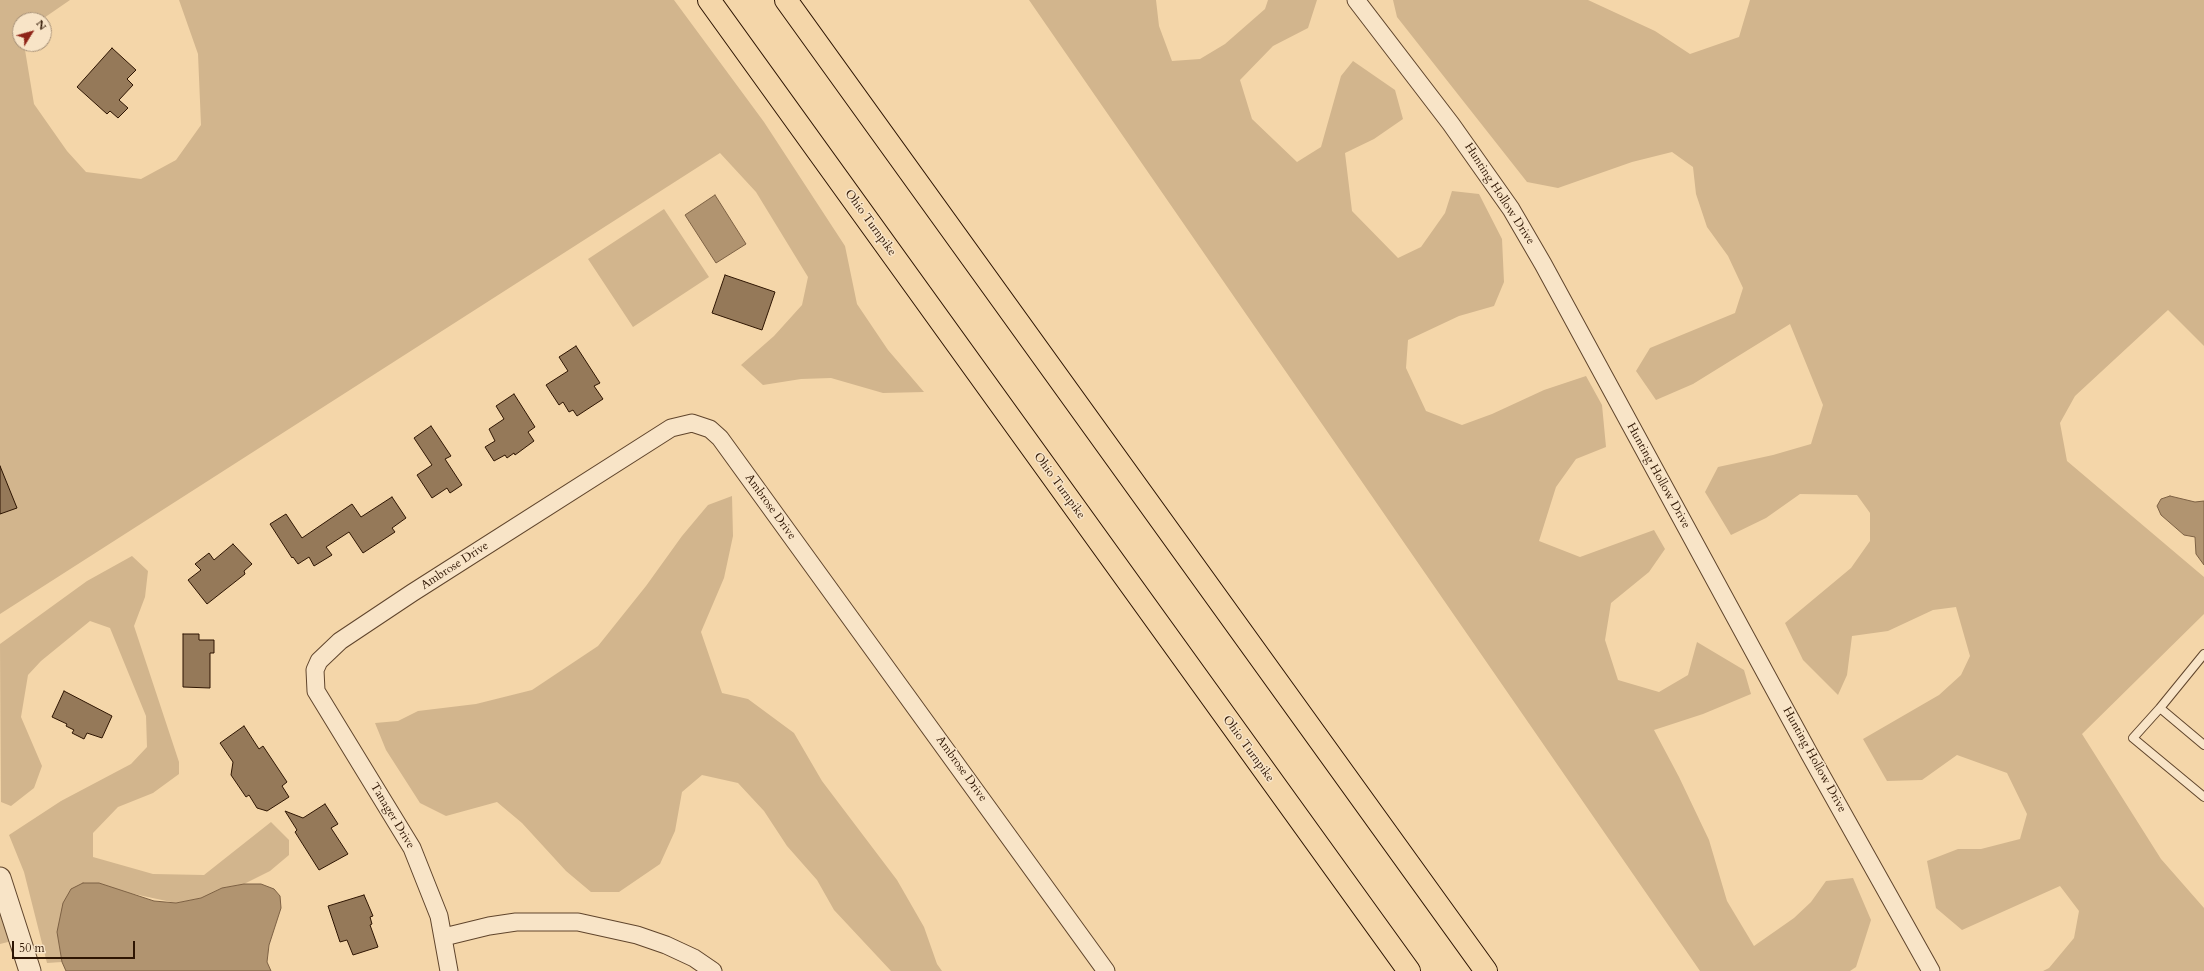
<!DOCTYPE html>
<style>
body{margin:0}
#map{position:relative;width:2204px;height:971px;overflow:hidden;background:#f4d6a9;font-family:Cardo,serif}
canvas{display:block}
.north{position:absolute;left:12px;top:12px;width:40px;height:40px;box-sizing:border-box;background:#f8e4c7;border:1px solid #a79178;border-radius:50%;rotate:53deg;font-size:11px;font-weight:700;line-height:16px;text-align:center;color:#2e1502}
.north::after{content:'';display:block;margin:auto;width:14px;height:18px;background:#8f2418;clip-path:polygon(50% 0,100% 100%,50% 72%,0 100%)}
.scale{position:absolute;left:12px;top:941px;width:123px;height:18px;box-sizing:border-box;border:2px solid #2e1502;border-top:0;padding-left:5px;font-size:12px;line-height:14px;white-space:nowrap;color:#2e1502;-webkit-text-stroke:3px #f8e4c7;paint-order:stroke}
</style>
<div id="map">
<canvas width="2204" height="971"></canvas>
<div class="north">N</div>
<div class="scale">50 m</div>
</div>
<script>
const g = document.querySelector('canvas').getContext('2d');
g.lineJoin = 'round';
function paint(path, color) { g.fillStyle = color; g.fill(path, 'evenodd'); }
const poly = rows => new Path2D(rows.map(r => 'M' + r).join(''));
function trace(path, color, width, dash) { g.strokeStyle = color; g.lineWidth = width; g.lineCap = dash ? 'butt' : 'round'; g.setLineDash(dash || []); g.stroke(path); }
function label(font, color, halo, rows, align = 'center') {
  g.font = font + ' Cardo,serif'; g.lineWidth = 3; g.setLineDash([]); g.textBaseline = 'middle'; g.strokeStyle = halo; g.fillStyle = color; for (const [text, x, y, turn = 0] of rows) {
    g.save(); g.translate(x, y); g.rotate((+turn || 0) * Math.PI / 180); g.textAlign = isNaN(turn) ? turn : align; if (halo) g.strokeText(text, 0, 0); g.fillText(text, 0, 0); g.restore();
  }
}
paint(poly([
 [0,0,70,0,41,20,20,20,20,44,24,44,34,104,67,151,86,172,141,179,176,160,201,125,198,54,179,0,674,0,764,122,845,246,857,304,888,350,924,392,883,393,831,378,801,379,763,385,741,365,774,336,802,305,808,277,756,192,720,153,0,614],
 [1029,0,1156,0,1159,26,1172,61,1200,59,1225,44,1265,9,1268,0,1317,0,1308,28,1273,46,1240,80,1252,119,1297,162,1321,147,1341,76,1353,61,1395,90,1403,119,1374,139,1345,153,1352,211,1398,258,1421,247,1445,213,1452,191,1479,194,1502,239,1504,282,1494,306,1459,316,1408,340,1406,368,1426,411,1462,425,1492,414,1544,390,1586,376,1602,405,1606,447,1576,459,1556,487,1539,541,1580,557,1654,530,1665,549,1649,572,1611,603,1605,640,1618,680,1659,692,1688,675,1697,642,1744,670,1751,694,1703,714,1654,730,1679,777,1709,840,1727,901,1754,946,1794,918,1811,902,1826,881,1853,878,1871,920,1856,967,1850,971,1700,971],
 [1393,0,1588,0,1655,31,1690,54,1739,37,1750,0,2204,0,2204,346,2168,310,2075,396,2060,423,2067,461,2204,577,2204,614,2082,734,2161,859,2204,908,2204,971,2043,971,2049,968,2074,938,2079,911,2060,886,1962,930,1936,908,1927,861,1958,849,1981,849,2020,839,2027,814,2007,773,1957,755,1922,780,1887,781,1863,739,1939,695,1961,675,1970,656,1956,607,1933,610,1888,631,1852,636,1847,675,1838,695,1803,660,1785,623,1851,568,1870,541,1870,513,1857,495,1800,494,1766,518,1731,535,1705,492,1718,467,1773,455,1811,444,1823,405,1790,324,1693,384,1656,400,1636,371,1650,348,1735,313,1743,288,1728,256,1707,227,1696,194,1693,167,1672,152,1632,162,1558,188,1527,182,1397,17],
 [664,209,709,277,633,327,588,259],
 [732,496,733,536,724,578,701,632,722,693,748,699,794,733,822,781,897,880,924,927,937,964,942,971,891,971,834,910,817,880,787,846,764,811,738,783,702,775,682,792,675,831,660,864,619,892,591,892,566,871,522,823,497,802,446,816,420,803,386,750,375,723,398,721,418,711,476,704,532,690,598,646,646,586,682,536,708,505],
 [132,556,148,571,145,597,134,626,179,762,179,774,153,793,118,807,93,833,93,857,153,874,204,875,271,822,289,840,289,855,270,871,244,884,222,888,201,898,176,903,129,893,99,883,57,932,62,962,47,963,24,872,9,835,61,801,131,764,147,747,146,716,110,628,90,621,41,661,28,675,21,717,42,766,34,788,11,806,1,802,0,644,87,581],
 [0,912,12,941,0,944]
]), '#d2b58d');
const water = poly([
 [715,195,746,244,716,263,685,215,715,195],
 [2170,496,2195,502,2204,501,2204,565,2196,554,2195,537,2184,535,2161,515,2157,506,2161,499,2170,496],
 [83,883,99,883,154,901,176,903,201,898,222,888,244,884,261,884,274,889,280,896,281,908,269,945,267,962,271,971,66,971,62,962,57,932,63,903,71,889,83,883]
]);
paint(water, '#b19470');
trace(water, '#7d6144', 1);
const building = poly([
 [112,48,136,70,127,79,133,85,119,100,128,108,118,118,110,111,107,114,77,87,112,48],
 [725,275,775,292,762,330,712,313,725,275],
 [576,346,600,383,594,386,603,399,577,416,573,410,569,412,563,402,559,405,546,385,568,371,559,357,576,346],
 [514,394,535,427,528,432,534,441,515,455,514,453,507,458,505,455,494,461,485,447,495,441,489,429,504,419,496,406,514,394],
 [431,426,451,456,445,459,462,485,450,493,447,488,432,498,417,475,432,465,414,438,431,426],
 [0,466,17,508,0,514,0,466],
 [392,497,406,518,392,528,395,532,363,553,349,532,326,547,332,555,314,566,309,557,298,564,293,557,292,558,270,524,286,514,302,538,352,504,361,517,392,497],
 [233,544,252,564,244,571,245,574,207,604,188,580,201,570,195,564,209,553,214,560,233,544],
 [183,634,199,634,199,640,214,640,214,653,210,653,210,688,183,687,183,634],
 [64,691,112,716,102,738,87,733,84,739,72,733,74,730,66,726,67,724,52,717,64,691],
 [244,726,259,749,263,746,287,782,282,786,289,797,267,811,257,808,249,795,246,797,231,775,233,762,220,743,244,726],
 [325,804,338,824,331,828,348,854,319,870,295,832,297,830,285,811,303,818,325,804],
 [364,895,373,916,370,917,372,924,370,925,378,947,353,955,347,940,340,942,328,906,364,895]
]);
paint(building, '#957959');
trace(building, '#2e1502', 1);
const service = poly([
 [2160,708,2204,654],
 [2204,745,2160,708,2133,738,2204,797]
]);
const minor = poly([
 [1356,0,1451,124,1511,209,1543,264,1810,755,1931,971],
 [444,937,489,926,516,922,578,922,637,935,666,945,694,958,713,971],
 [449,971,439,916,412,848,316,691,315,670,319,661,340,641,412,593,671,428,692,423,710,429,720,438,1106,971]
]);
const tertiary = poly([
 [0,878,30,971]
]);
const motorway = poly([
 [709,0,1409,971],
 [786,0,1486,971]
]);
trace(service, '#60452c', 10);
trace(minor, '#60452c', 19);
trace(tertiary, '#60452c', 23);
trace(motorway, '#2e1502', 24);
trace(service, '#f8e4c7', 8);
trace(minor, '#f8e4c7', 17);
trace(tertiary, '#f8e4c7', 21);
trace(motorway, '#f4d6a9', 22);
label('12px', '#2e1502', '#f8e4c7', [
 ["Hunting Hollow Drive",1499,194,57],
 ["Ohio Turnpike",870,223,54],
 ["Hunting Hollow Drive",1658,476,61],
 ["Ohio Turnpike",1059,486,54],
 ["Ambrose Drive",770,507,54],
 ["Ambrose Drive",455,566,-33],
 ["Ohio Turnpike",1248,749,54],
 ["Hunting Hollow Drive",1814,760,61],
 ["Ambrose Drive",961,769,54],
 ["Tanager Drive",392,816,59]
]);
</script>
